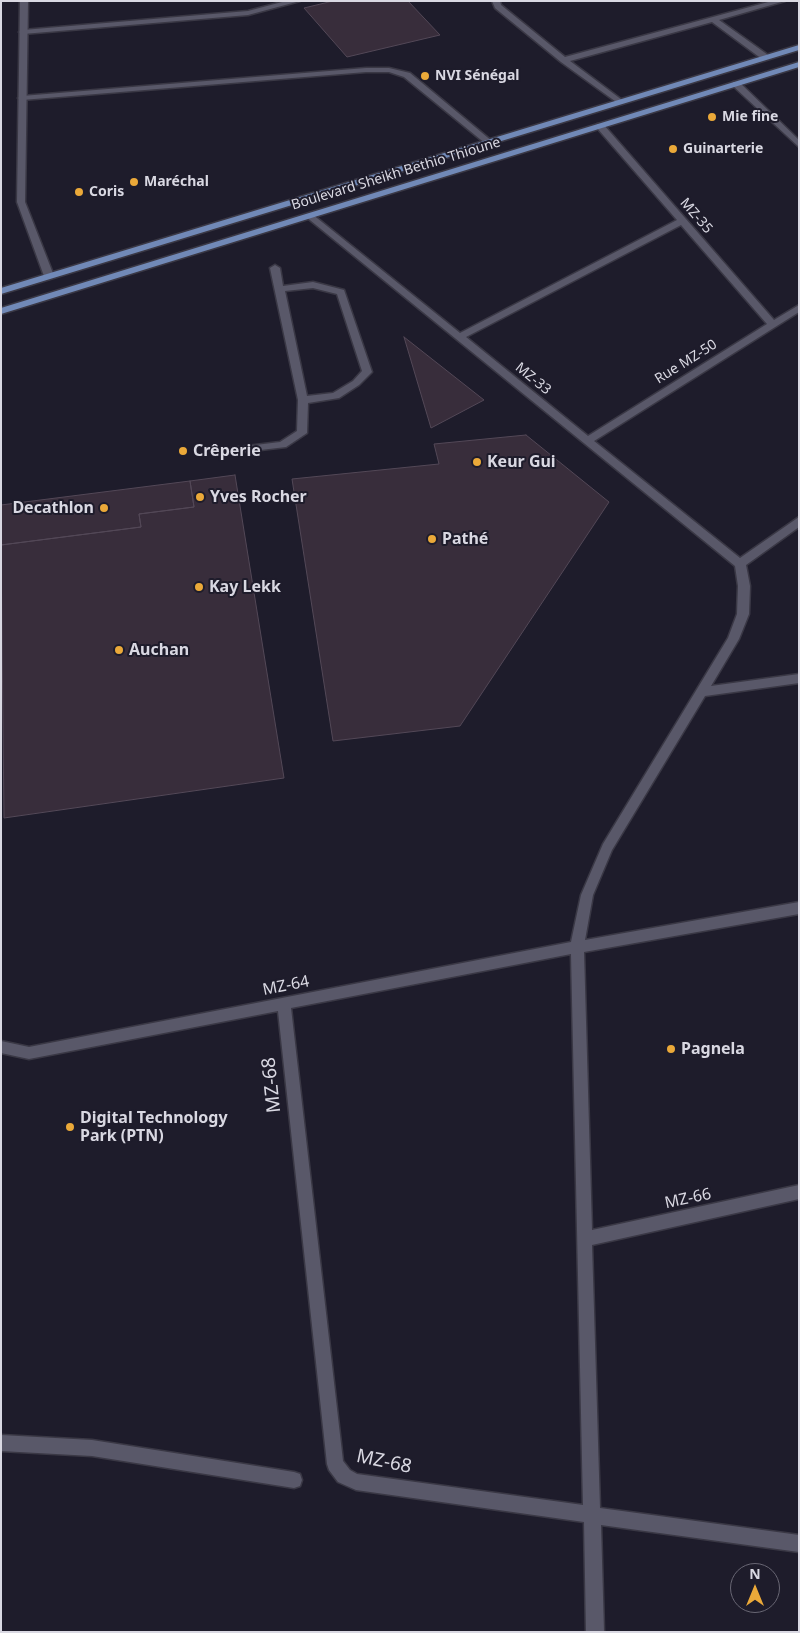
<!DOCTYPE html>
<meta charset="utf-8">
<style>
body{margin:0}
#map{position:relative;width:800px;height:1633px;overflow:hidden;background:#1e1c2b;font-family:"Noto Sans",sans-serif}
canvas{display:block}
.frame{position:absolute;inset:0;border:2px solid #d9d8e2;pointer-events:none}
.north{position:absolute;left:730px;top:1563px;width:50px;height:50px;box-sizing:border-box;background:#1e1c2b;border:1px solid #696774;border-radius:50%;rotate:0deg;font-size:14px;font-weight:700;line-height:20px;text-align:center;color:#d9d8e2}
.north::after{content:'';display:block;margin:auto;width:18px;height:22px;background:#eba939;clip-path:polygon(50% 0,100% 100%,50% 72%,0 100%)}
</style>
<div id="map">
<canvas width="800" height="1633"></canvas>
<div class="frame"></div>
<div class="north">N</div>
</div>
<script>
const g = document.querySelector('canvas').getContext('2d');
g.lineJoin = 'round';
function paint(path, color) { g.fillStyle = color; g.fill(path, 'evenodd'); }
const poly = rows => new Path2D(rows.map(r => 'M' + r).join(''));
function trace(path, color, width, dash) { g.strokeStyle = color; g.lineWidth = width; g.lineCap = dash ? 'butt' : 'round'; g.setLineDash(dash || []); g.stroke(path); }
function label(font, color, halo, rows, align = 'center') {
  g.font = font + ' "Noto Sans",sans-serif'; g.lineWidth = 4; g.setLineDash([]); g.textBaseline = 'middle'; g.strokeStyle = halo; g.fillStyle = color; for (const [text, x, y, turn = 0] of rows) {
    g.save(); g.translate(x, y); g.rotate((+turn || 0) * Math.PI / 180); g.textAlign = isNaN(turn) ? turn : align; if (halo) g.strokeText(text, 0, 0); g.fillText(text, 0, 0); g.restore();
  }
}
const building = poly([
 [333,1,408,1,440,35,347,57,304,8,333,1],
 [404,337,484,400,431,428,404,337],
 [526,435,609,502,460,726,333,741,292,479,439,464,434,444,526,435],
 [235,475,284,778,4,818,1,545,141,527,139,514,194,507,190,481,235,475],
 [190,481,194,507,139,514,141,527,1,545,1,505,190,481]
]);
paint(building, '#382d3b');
trace(building, '#534857', 1);
const lane = poly([
 [492,1,500,1,501,5,565,57,772,1,785,1,719,20,768,55,768,59,762,59,712,22,570,61,622,100,622,104,619,104,561,62,495,8,492,1],
 [275,265,280,268,283,286,313,282,344,290,372,372,359,385,339,398,308,403,307,433,286,447,235,453,231,452,231,448,280,442,297,431,298,400,270,268,275,265],
 [313,288,337,294,362,371,353,381,333,393,307,396,285,291,313,288]
]);
const street = poly([
 [286,1,300,1,248,15,23,34,19,32,23,30,248,11,286,1],
 [366,68,389,68,410,73,493,142,486,144,404,77,389,72,366,72,22,100,18,98,22,96,366,68],
 [733,82,739,82,799,140,799,147,733,86,733,82],
 [597,124,603,124,774,320,799,305,799,312,594,441,740,558,799,517,799,527,746,565,750,586,749,614,739,639,711,686,799,674,799,683,705,696,612,850,593,895,585,940,799,902,799,914,584,952,592,1230,799,1185,799,1199,592,1245,600,1508,799,1535,799,1552,601,1525,604,1632,586,1632,584,1522,356,1490,338,1482,329,1470,327,1464,278,1011,29,1059,1,1053,1,1041,29,1047,571,942,581,895,603,844,728,638,737,614,738,586,735,566,305,216,312,214,460,333,677,220,597,128,597,124],
 [681,225,767,324,588,436,466,337,681,225],
 [571,954,583,1505,357,1474,350,1470,343,1461,291,1008,571,954],
 [1,1435,92,1440,294,1472,300,1474,302,1480,300,1486,294,1488,92,1456,1,1451,1,1435]
]);
const secondary = poly([
 [20,1,28,1,25,202,54,276,49,279,44,276,17,202,20,1]
]);
const primary = poly([
 [799,45,799,50,1,294,1,288,799,45],
 [799,62,799,67,1,314,1,308,799,62]
]);
trace(lane, '#3a3845', 3);
trace(street, '#3a3845', 3);
trace(secondary, '#3a3845', 3);
trace(primary, '#3a3845', 3);
paint(lane, '#595869');
paint(street, '#595869');
paint(secondary, '#595869');
paint(primary, '#7189b7');
for (const [x, y, r, color] of [
 [425,76,5,"#eba939"],
 [712,117,5,"#eba939"],
 [673,149,5,"#eba939"],
 [134,182,5,"#eba939"],
 [79,192,5,"#eba939"],
 [183,451,5,"#eba939"],
 [477,462,5,"#eba939"],
 [200,497,5,"#eba939"],
 [104,508,5,"#eba939"],
 [432,539,5,"#eba939"],
 [199,587,5,"#eba939"],
 [119,650,5,"#eba939"],
 [671,1049,5,"#eba939"],
 [70,1127,5,"#eba939"]
]) { const dot = new Path2D(); dot.arc(x, y, r, 0, 2 * Math.PI); g.fillStyle = color; g.fill(dot); trace(dot, '#1e1c2b', 2); }
label('bold 14px', '#d9d8e2', '#1e1c2b', [
 ["NVI Sénégal",435,76],
 ["Mie fine",722,117],
 ["Guinarterie",683,149],
 ["Maréchal",144,182],
 ["Coris",89,192]
], 'left');
label('14px', '#d9d8e2', '#1e1c2b', [
 ["Boulevard Sheikh Bethio Thioune",396,174,-17],
 ["MZ-35",696,216,49],
 ["Rue MZ-50",686,362,-32],
 ["MZ-33",533,379,39]
]);
label('bold 16px', '#d9d8e2', '#1e1c2b', [
 ["Crêperie",193,451],
 ["Keur Gui",487,462],
 ["Yves Rocher",210,497],
 ["Decathlon",94,508,"right"],
 ["Pathé",442,539],
 ["Kay Lekk",209,587],
 ["Auchan",129,650],
 ["Pagnela",681,1049],
 ["Digital Technology",80,1118],
 ["Park (PTN)",80,1136]
], 'left');
label('16px', '#d9d8e2', '#1e1c2b', [
 ["MZ-64",286,986,-11],
 ["MZ-66",688,1199,-12]
]);
label('19px', '#d9d8e2', '#1e1c2b', [
 ["MZ-68",272,1085,-96],
 ["MZ-68",384,1462,12]
]);
</script>
